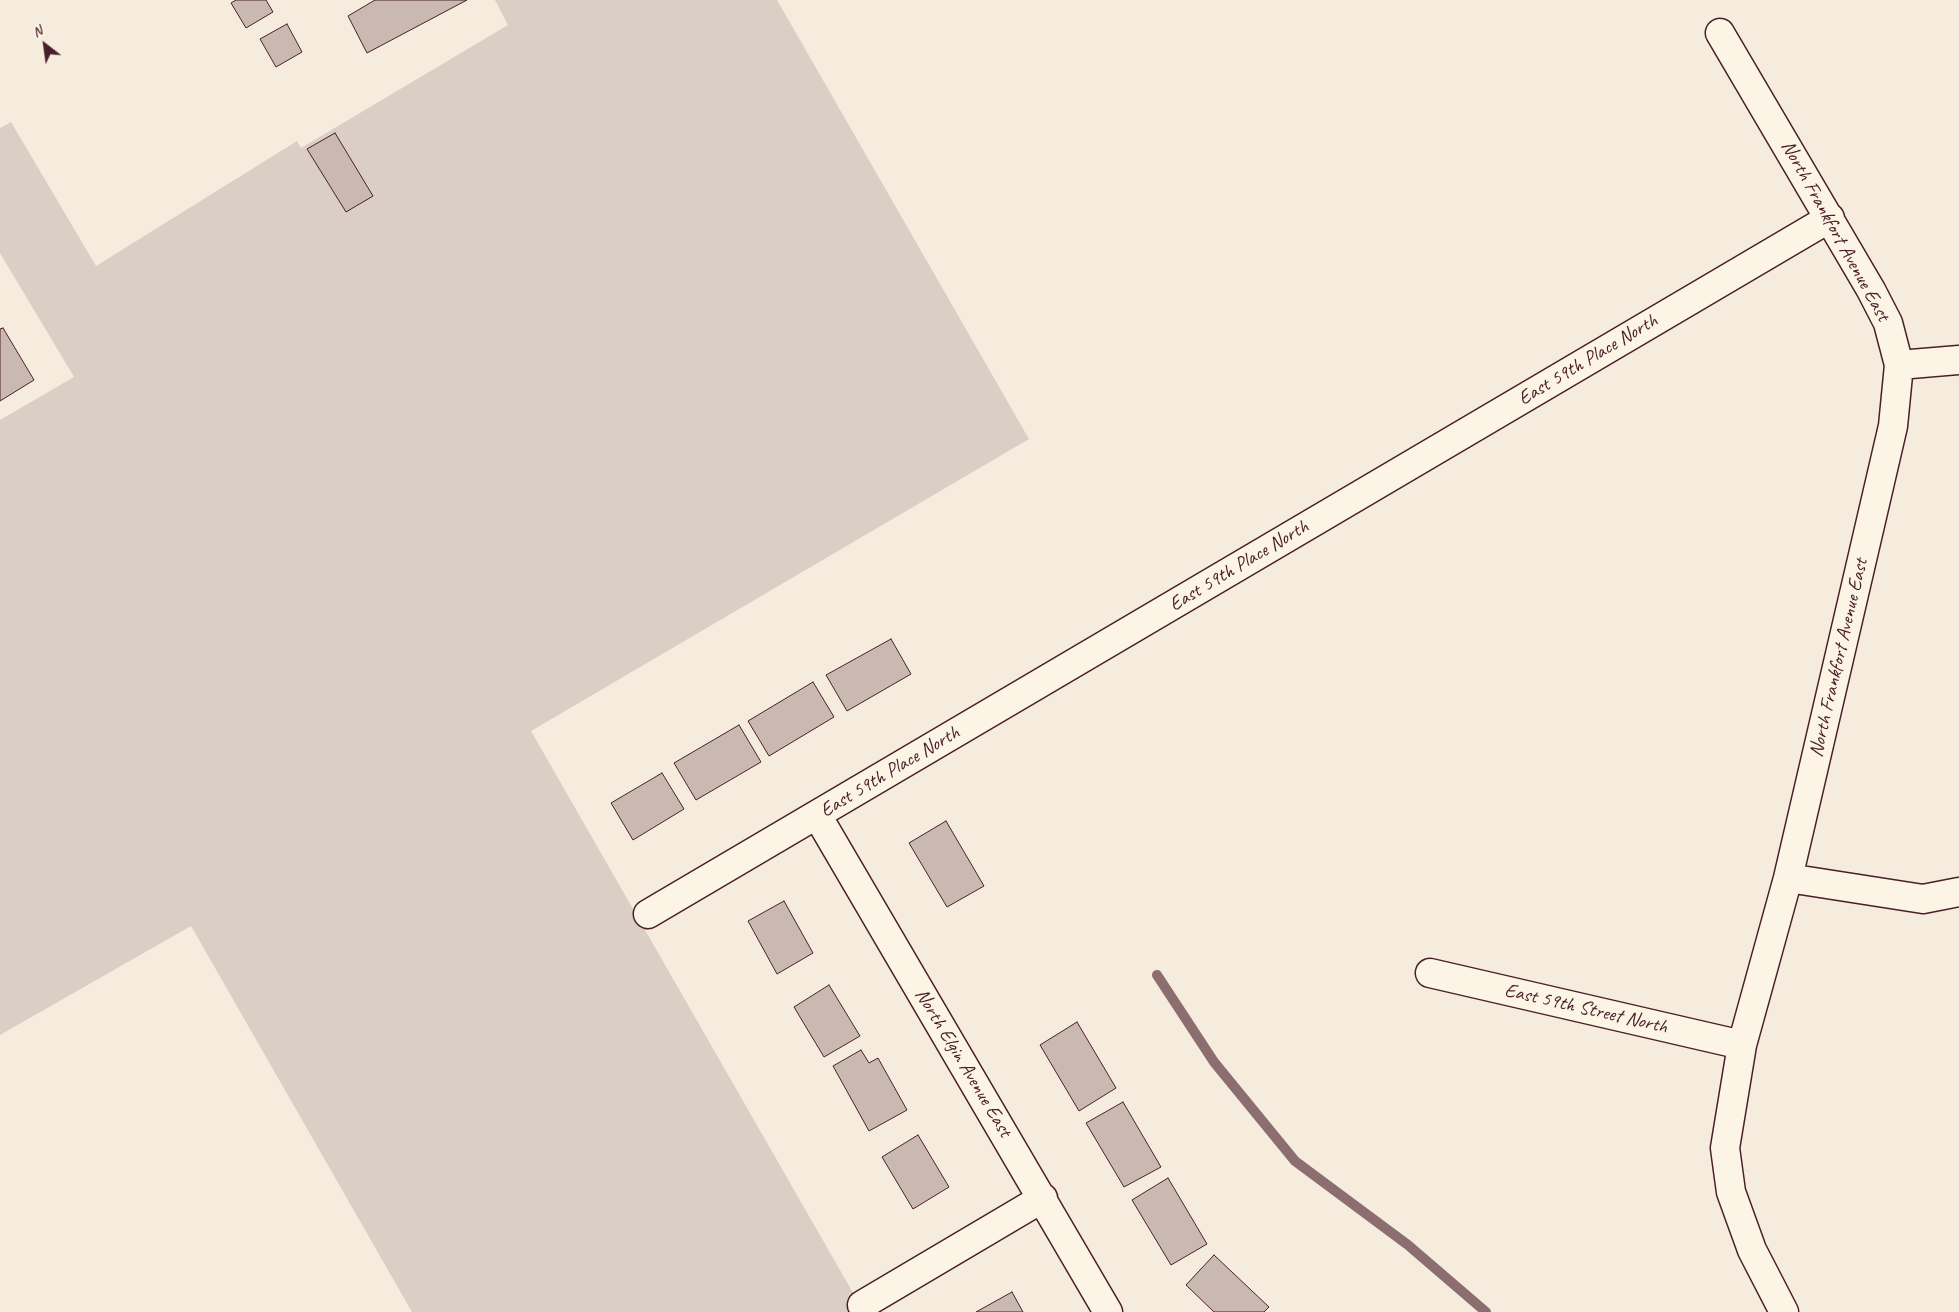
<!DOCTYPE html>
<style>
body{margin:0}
#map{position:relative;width:1959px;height:1312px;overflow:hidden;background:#f5ecde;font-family:Caveat,sans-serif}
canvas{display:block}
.north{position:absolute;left:20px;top:20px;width:50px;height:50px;-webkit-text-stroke:4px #fcf5e5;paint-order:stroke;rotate:330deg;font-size:14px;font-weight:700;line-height:20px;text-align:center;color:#4a1f2b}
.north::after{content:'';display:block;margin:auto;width:18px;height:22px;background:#4a1f2b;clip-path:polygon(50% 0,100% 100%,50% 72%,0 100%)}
</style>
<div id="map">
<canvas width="1959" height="1312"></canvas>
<div class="north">N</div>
</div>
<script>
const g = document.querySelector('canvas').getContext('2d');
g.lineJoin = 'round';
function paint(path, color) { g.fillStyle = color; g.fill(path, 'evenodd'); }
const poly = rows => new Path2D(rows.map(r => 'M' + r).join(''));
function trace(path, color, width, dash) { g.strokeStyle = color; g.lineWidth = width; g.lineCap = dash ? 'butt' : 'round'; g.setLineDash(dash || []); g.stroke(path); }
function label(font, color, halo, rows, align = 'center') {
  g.font = font + ' Caveat,sans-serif'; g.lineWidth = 4; g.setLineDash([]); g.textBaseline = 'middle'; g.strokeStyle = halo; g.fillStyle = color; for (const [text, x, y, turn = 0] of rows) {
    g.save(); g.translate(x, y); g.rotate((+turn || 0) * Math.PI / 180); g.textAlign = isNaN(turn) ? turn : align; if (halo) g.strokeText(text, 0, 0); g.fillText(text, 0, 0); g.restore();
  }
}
paint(poly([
 [495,0,777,0,1029,439,531,731,864,1312,412,1312,191,926,0,1035,0,420,74,377,0,253,0,128,11,122,96,266,297,141,301,148,508,25]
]), '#dbcec4');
trace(poly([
 [1157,975,1214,1062,1295,1161,1408,1245,1486,1312]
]), '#8c6e70', 10);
const building = poly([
 [236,0,266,0,273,12,246,28,231,3,236,0],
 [375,0,467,0,367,53,348,16,375,0],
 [287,24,302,52,276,67,260,39,287,24],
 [335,133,373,196,346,212,307,149,335,133],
 [3,328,34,380,0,401,0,329,3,328],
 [891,639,911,674,847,711,826,675,891,639],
 [813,682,834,717,769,756,748,721,813,682],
 [739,725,761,762,696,800,674,763,739,725],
 [662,773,684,809,633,840,611,803,662,773],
 [946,821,984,886,947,907,909,843,946,821],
 [784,901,813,953,777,974,748,921,784,901],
 [829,985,860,1036,824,1057,794,1007,829,985],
 [1077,1022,1116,1088,1079,1111,1040,1045,1077,1022],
 [861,1050,869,1063,878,1058,907,1110,869,1131,833,1066,861,1050],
 [1123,1102,1161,1167,1124,1187,1086,1123,1123,1102],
 [918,1135,949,1187,913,1209,882,1157,918,1135],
 [1168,1178,1207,1244,1171,1265,1132,1200,1168,1178],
 [1214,1255,1269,1307,1264,1312,1214,1312,1186,1285,1214,1255],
 [1012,1292,1023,1312,976,1312,1012,1292]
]);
paint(building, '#cab9b1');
trace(building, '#4a1f2b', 1);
const minor = poly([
 [1720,33,1871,290,1888,323,1899,365,1893,426,1788,878,1742,1045,1725,1148,1731,1192,1752,1250,1784,1312],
 [1899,365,1959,360],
 [817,815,1108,1312],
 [1788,878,1923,899,1959,892],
 [648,914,1830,218],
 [1430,973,1742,1045],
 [862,1305,1043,1198]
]);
trace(minor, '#4a1f2b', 31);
trace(minor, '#fcf5e5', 28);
label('20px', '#4a1f2b', '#fcf5e5', [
 ["North Frankfort Avenue East",1835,231,61],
 ["East 59th Place North",1588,360,-31],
 ["East 59th Place North",1239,566,-31],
 ["North Frankfort Avenue East",1839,658,-77],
 ["East 59th Place North",890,772,-31],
 ["East 59th Street North",1586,1009,13],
 ["North Elgin Avenue East",963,1063,59]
]);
</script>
